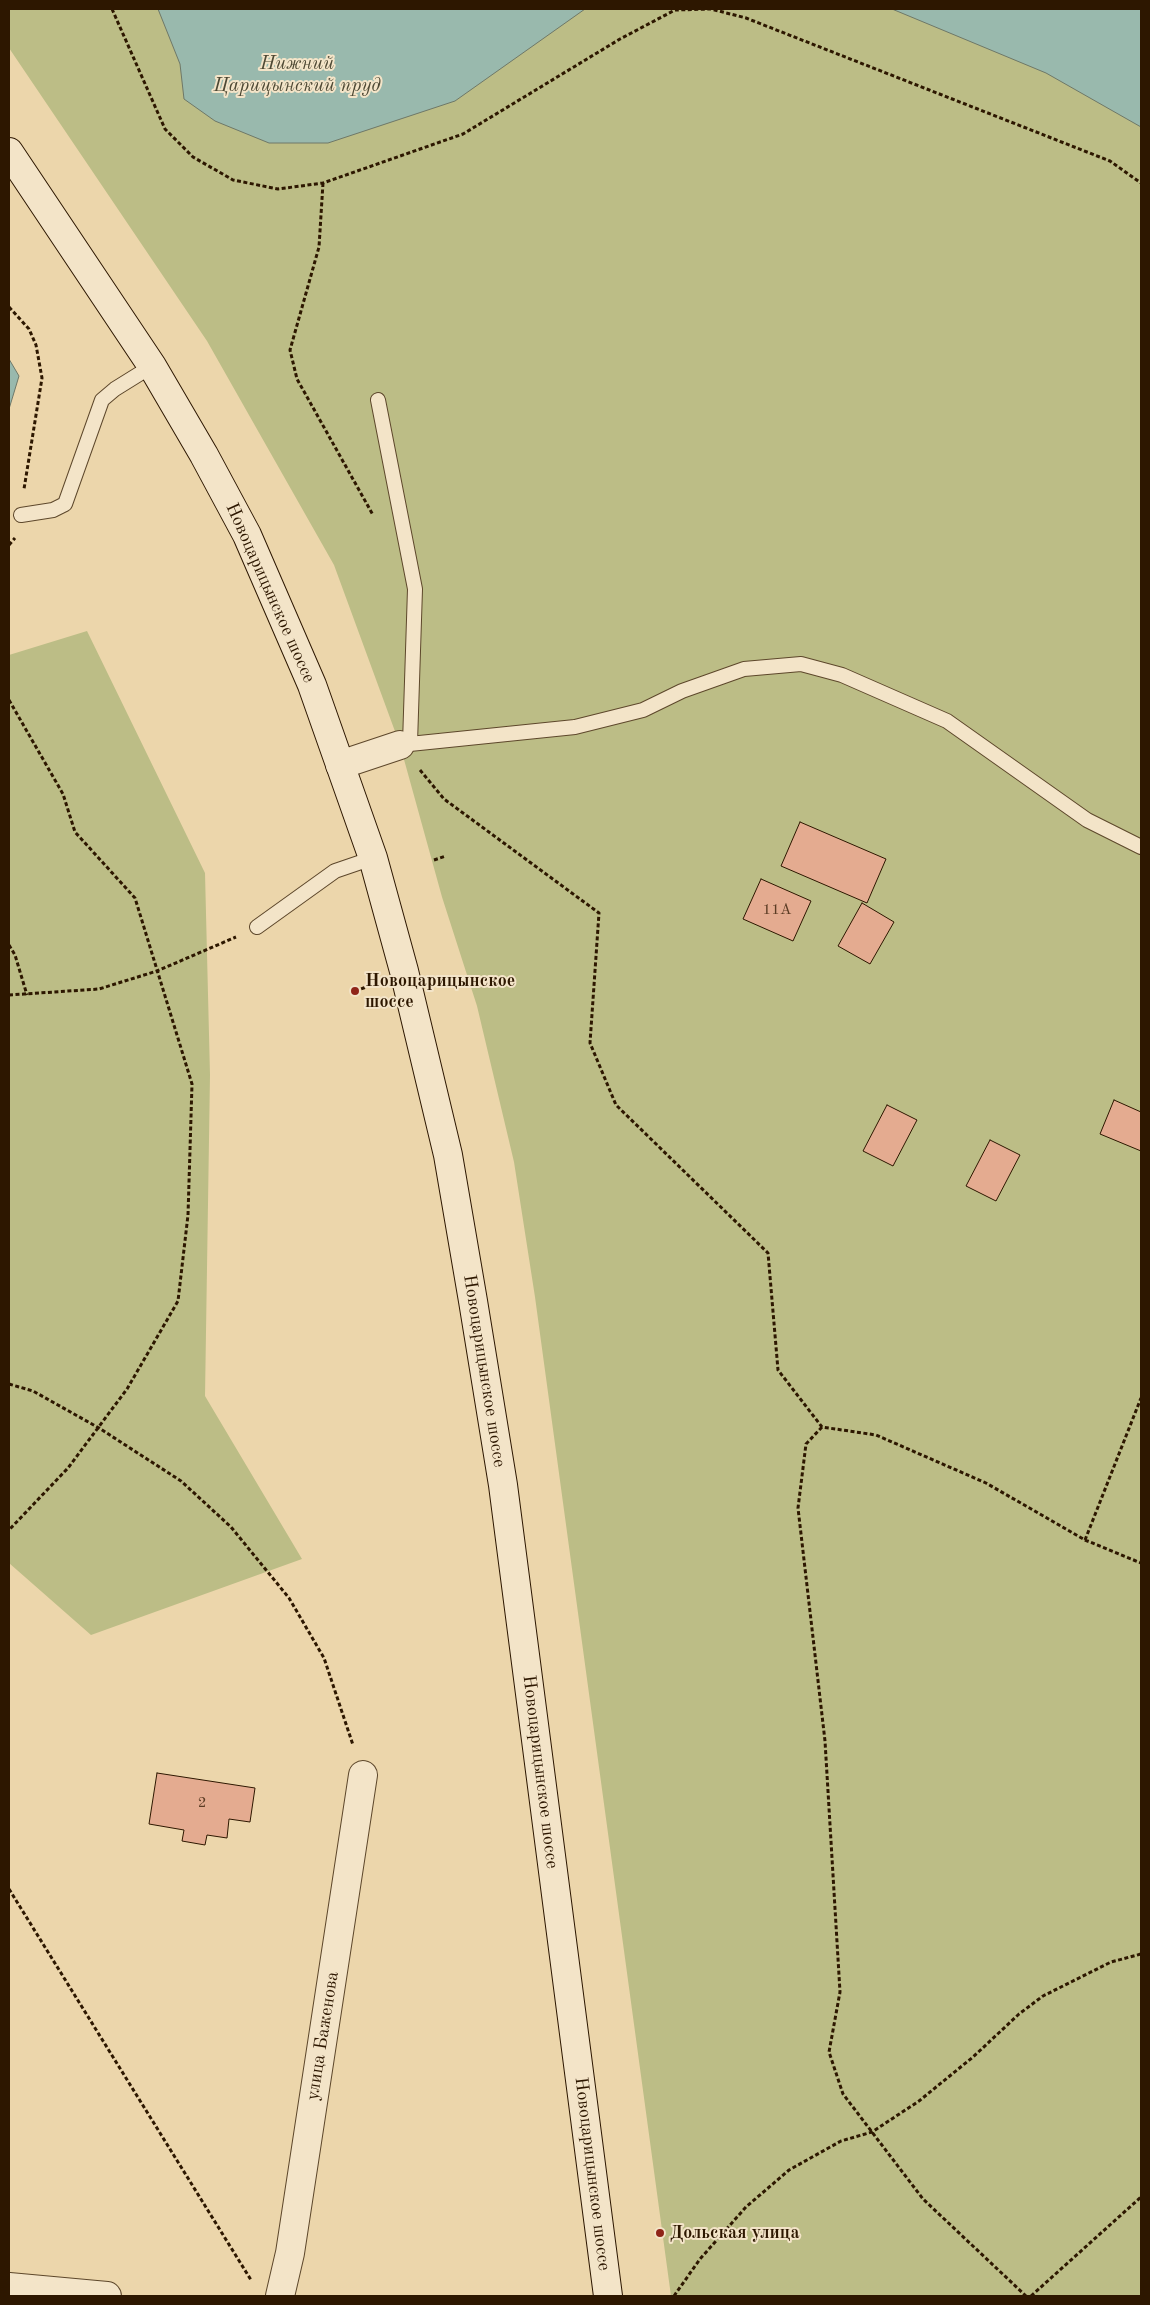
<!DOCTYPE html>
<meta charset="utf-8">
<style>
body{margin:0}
#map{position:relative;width:1150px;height:2305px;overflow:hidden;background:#ecd6ab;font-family:"Old Standard TT",serif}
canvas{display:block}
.frame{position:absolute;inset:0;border:10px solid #2d1700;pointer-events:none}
</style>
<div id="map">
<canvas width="1150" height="2305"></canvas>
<div class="frame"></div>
</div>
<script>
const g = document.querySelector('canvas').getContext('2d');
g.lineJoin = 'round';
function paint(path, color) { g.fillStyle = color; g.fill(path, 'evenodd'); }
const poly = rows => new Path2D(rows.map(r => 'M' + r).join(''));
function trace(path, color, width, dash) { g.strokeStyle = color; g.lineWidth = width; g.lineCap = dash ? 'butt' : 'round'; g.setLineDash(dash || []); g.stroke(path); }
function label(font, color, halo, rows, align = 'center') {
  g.font = font + ' "Old Standard TT",serif'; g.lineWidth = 4; g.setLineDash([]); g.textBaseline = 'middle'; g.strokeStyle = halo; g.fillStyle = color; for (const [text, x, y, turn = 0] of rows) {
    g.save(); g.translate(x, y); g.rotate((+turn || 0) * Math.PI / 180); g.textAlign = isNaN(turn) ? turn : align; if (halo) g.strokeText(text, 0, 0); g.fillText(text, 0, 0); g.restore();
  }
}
paint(poly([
 [9,9,1141,9,1141,2296,671,2296,535,1297,514,1162,477,1006,442,897,400,745,334,565,207,341,9,48],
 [87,631,205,873,210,1075,205,1396,302,1559,91,1635,9,1563,9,655]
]), '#bcbd86');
const water = poly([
 [158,9,585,9,455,101,328,143,269,143,215,121,184,99,180,64,158,9],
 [892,9,1141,9,1141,127,1046,73,892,9],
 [9,359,19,376,9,409,9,359]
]);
paint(water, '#99b9ad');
trace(water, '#6e7868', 1);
const building = poly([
 [800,822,886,859,867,903,781,866,800,822],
 [761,879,811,901,793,941,743,919,761,879],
 [862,903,894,922,870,964,838,946,862,903],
 [1114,1100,1141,1112,1141,1151,1100,1134,1114,1100],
 [887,1105,917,1120,893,1166,863,1151,887,1105],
 [990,1140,1020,1155,996,1201,966,1186,990,1140],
 [157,1773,255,1788,250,1822,229,1819,227,1838,207,1835,205,1845,182,1841,184,1830,149,1824,157,1773]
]);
paint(building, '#e4ab90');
trace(building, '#2d1700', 1);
const lane = poly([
 [378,400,415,589,410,743],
 [21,515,53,510,65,504,102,400,115,389,152,366],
 [400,745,575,727,643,710,682,691,744,669,801,664,842,675,947,721,1087,820,1141,847],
 [257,927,335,871,373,858]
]);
const street = poly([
 [340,765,400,745],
 [9,2287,107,2296],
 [280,2296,290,2253,363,1775]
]);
const secondary = poly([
 [9,152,152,366,204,455,247,535,312,685,373,858,404,971,448,1155,473,1301,503,1485,608,2296]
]);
trace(lane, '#5d472b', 16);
trace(street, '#5d472b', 30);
trace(secondary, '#2d1700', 30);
trace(poly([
 [112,9,165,129,193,157,233,180,278,189,323,183,463,134,620,39,675,10,711,9,746,18,1110,161,1141,183],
 [323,183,319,247,290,350,297,379,373,515],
 [9,307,29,329,36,345,42,378,24,489],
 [9,545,15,538],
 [9,700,63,794,75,832,135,898,192,1084,188,1215,178,1301,127,1389,68,1468,9,1530],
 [420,770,444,799,599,913,590,1043,616,1105,768,1253,778,1370,822,1427,876,1435,986,1483,1085,1540,1141,1563],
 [434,860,446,856],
 [9,945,15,955,27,995],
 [355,991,369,986],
 [9,995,99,989,157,971,236,937],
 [9,1384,33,1391,99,1428,181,1481,231,1527,289,1598,324,1658,353,1745],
 [822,1427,806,1444,798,1508,825,1741,840,1992,829,2052,843,2094,923,2199,1026,2296],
 [1085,1540,1141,1398],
 [9,1889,251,2280],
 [674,2296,700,2259,746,2207,789,2170,841,2141,872,2132,919,2101,973,2057,1019,2014,1043,1996,1111,1962,1141,1954],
 [1031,2296,1141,2197]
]), '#2d1700', 3, [4, 2.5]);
trace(lane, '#f3e4c8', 14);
trace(street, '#f3e4c8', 28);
trace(secondary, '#f3e4c8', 28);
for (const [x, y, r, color] of [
 [355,991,5,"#8f2418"],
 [660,2233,5,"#8f2418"]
]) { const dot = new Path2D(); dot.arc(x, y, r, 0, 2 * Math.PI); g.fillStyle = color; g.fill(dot); trace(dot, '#f3e4c8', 2); }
label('15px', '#5b3c24', null, [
 ["11А",777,910],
 ["2",202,1803]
]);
label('18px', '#2d1700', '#f3e4c8', [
 ["Новоцарицынское шоссе",270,593,66],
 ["Новоцарицынское шоссе",484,1371,81],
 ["Новоцарицынское шоссе",540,1772,83],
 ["улица Баженова",323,2036,-81],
 ["Новоцарицынское шоссе",592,2174,83]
]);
label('bold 18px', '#2d1700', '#f3e4c8', [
 ["Новоцарицынское",365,981],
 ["шоссе",365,1002],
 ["Дольская улица",670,2233]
], 'left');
label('italic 19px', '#4d4834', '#f3e4c8', [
 ["Нижний",297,64],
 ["Царицынский пруд",297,86]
]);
</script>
